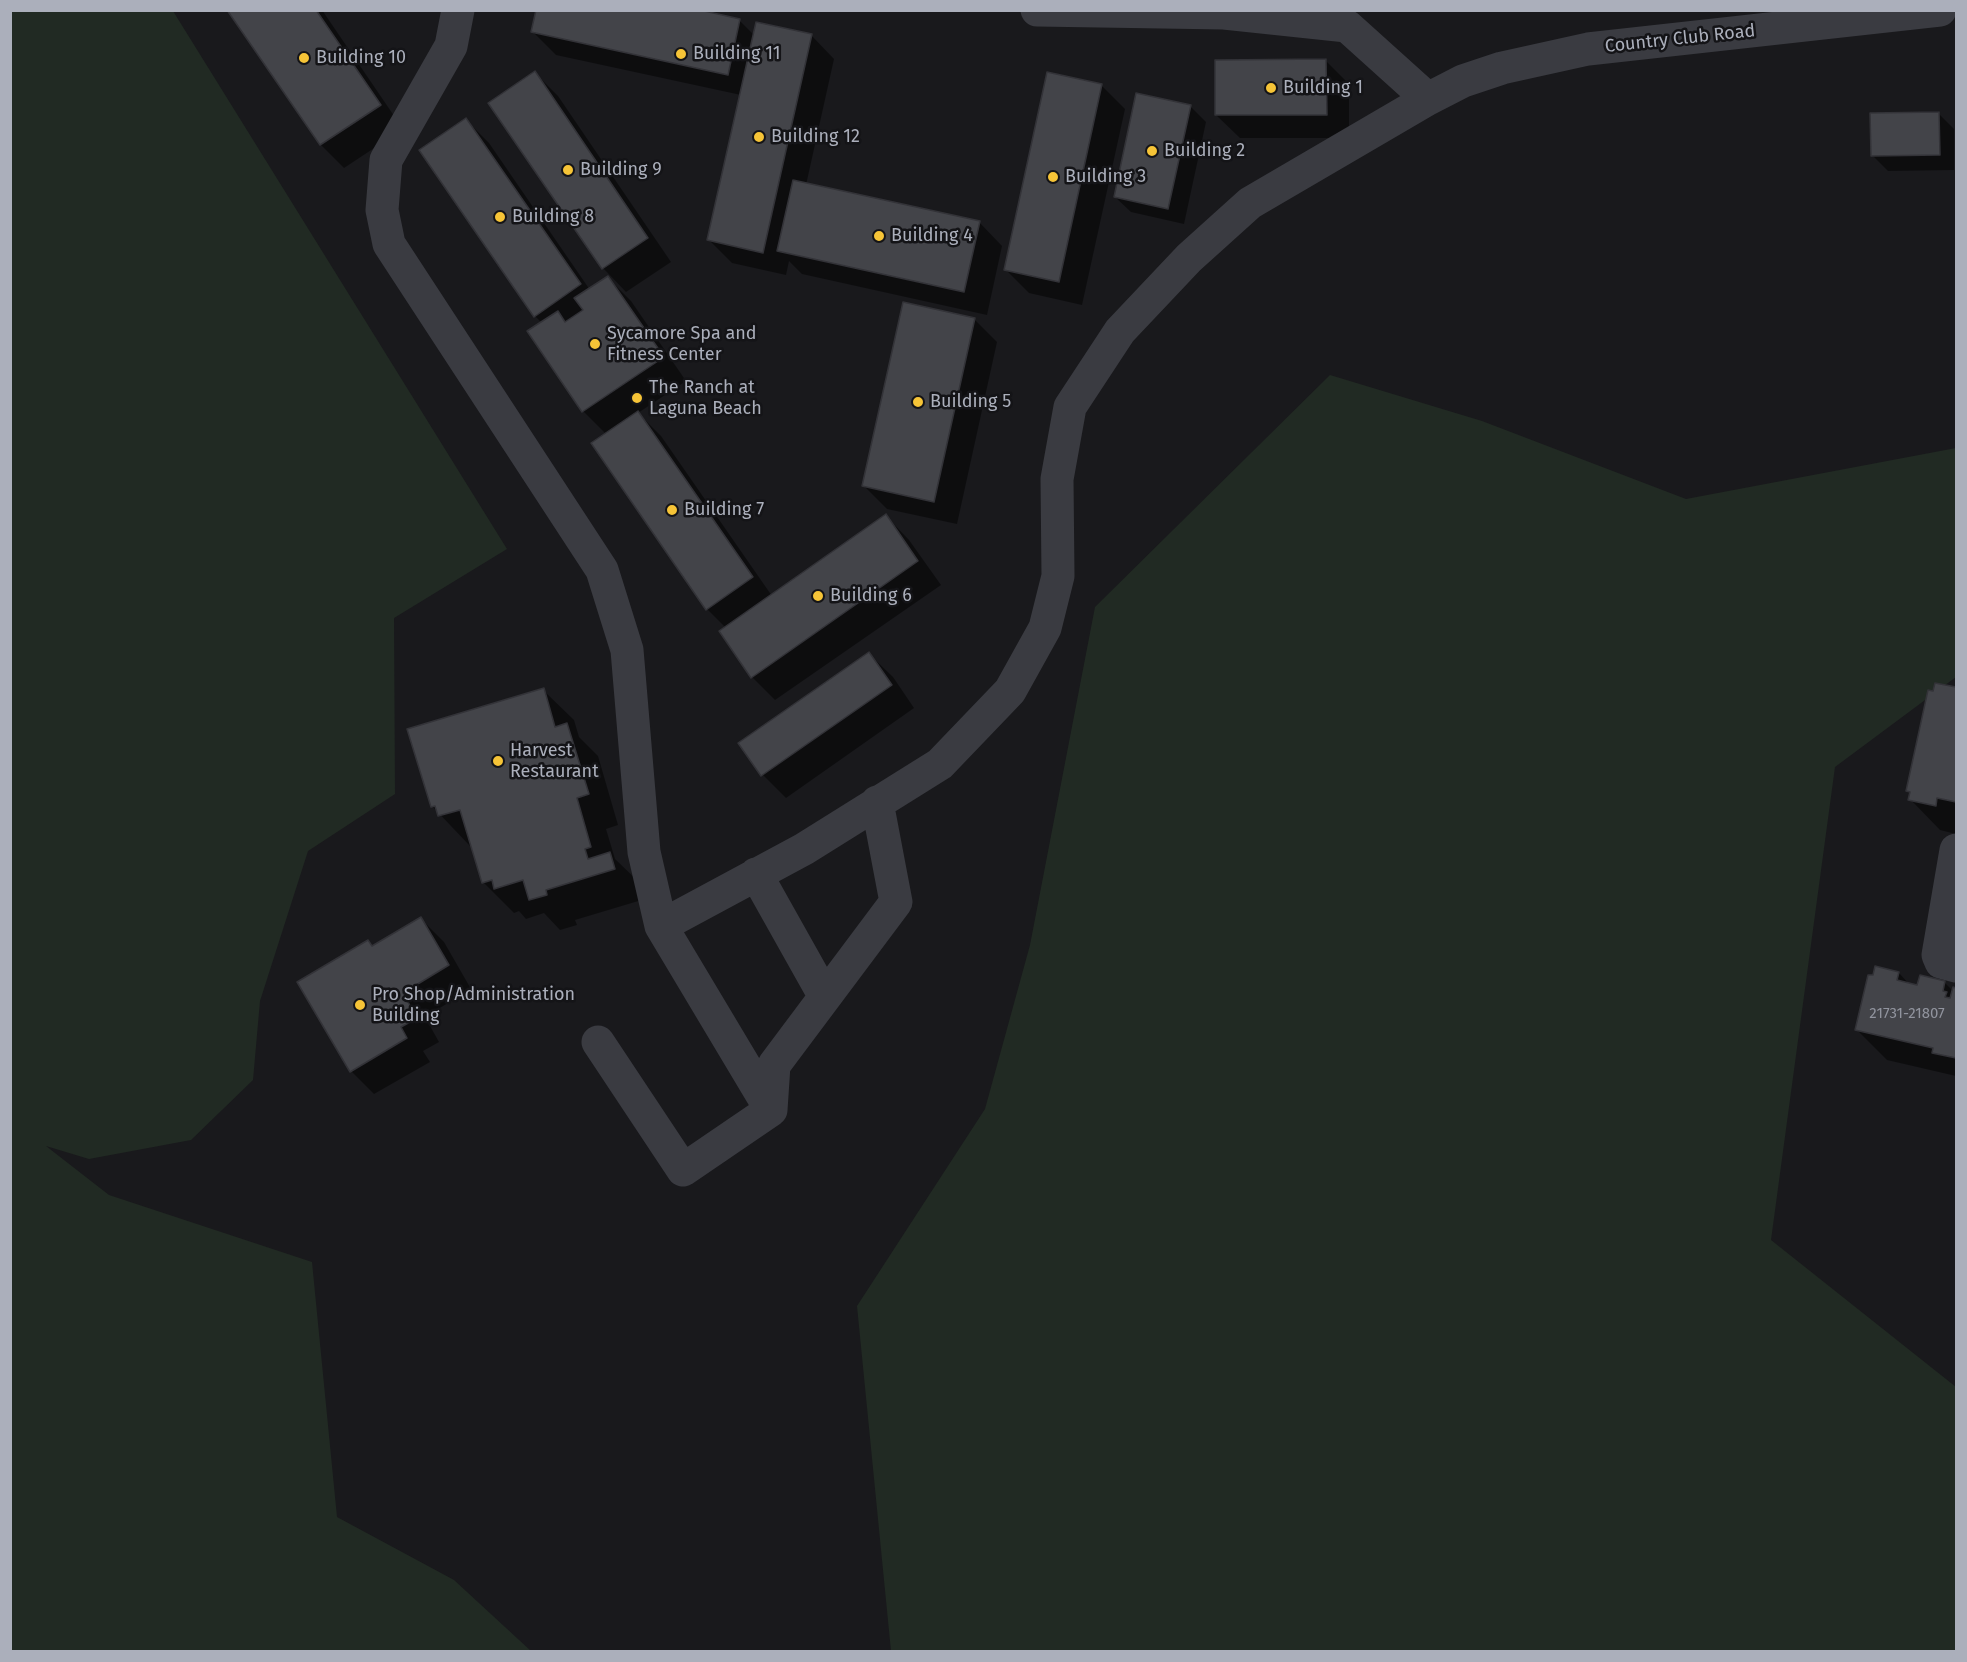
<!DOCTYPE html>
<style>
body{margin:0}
#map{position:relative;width:1967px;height:1662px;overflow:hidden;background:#19191c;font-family:"Fira Sans",sans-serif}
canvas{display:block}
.frame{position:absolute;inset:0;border:12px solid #abafbb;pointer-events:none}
</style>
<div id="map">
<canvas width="1967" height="1662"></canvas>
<div class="frame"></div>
</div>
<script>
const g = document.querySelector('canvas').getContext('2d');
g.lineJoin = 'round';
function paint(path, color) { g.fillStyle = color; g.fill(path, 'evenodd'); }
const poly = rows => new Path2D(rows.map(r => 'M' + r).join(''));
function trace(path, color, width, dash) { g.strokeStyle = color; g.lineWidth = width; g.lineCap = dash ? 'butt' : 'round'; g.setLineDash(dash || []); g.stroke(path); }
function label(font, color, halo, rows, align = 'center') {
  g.font = font + ' "Fira Sans",sans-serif'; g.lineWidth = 5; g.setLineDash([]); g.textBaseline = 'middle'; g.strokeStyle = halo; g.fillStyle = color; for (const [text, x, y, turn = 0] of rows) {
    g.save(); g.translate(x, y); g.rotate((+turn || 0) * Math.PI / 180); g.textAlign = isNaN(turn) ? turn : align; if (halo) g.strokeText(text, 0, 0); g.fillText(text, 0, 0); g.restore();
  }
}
paint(poly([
 [11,10,173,11,507,549,394,618,395,794,308,851,260,1001,253,1080,191,1140,89,1159,46,1146,109,1195,312,1262,337,1517,454,1580,531,1651,11,1651],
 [1330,375,1482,421,1686,499,1956,448,1956,677,1835,767,1771,1240,1956,1387,1956,1651,891,1651,857,1306,985,1109,1030,945,1095,607]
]), '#212a23');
paint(poly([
 [229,10,322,10,403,129,344,168,321,145],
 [739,20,754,35,811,35,834,59,806,185,979,222,1002,246,987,315,802,274,789,261,786,275,732,263,709,240,741,95,556,55,533,32],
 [1326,61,1349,84,1349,138,1240,138,1216,115],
 [535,73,558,96,671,262,626,292,603,268],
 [1102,86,1125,109,1082,305,1029,293,1006,270],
 [1190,106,1206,122,1184,224,1131,212,1115,197],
 [1938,113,1954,129,1954,170,1888,171,1872,155],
 [466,120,489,143,590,290,608,278,631,301,686,381,638,413,661,436,772,596,886,516,909,540,941,585,775,700,752,677,726,628,707,609,606,434,583,411,542,323,535,316],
 [974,319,997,342,957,524,887,509,864,486],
 [869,654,893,677,914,708,786,798,763,775,740,744],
 [1936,684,1956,688,1956,834,1940,830,1910,799,1911,794,1908,791],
 [543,690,574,720,579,737,598,756,618,825,606,829,615,859,641,884,645,899,575,920,577,925,560,930,544,913,526,919,519,911,514,913,483,882,472,846,470,846,432,806],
 [421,919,444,942,471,989,425,1017,439,1042,423,1051,430,1062,374,1094,351,1071,368,942,373,947],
 [1899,973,1910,985,1918,986,1945,983,1953,991,1956,990,1956,1076,1887,1060,1856,1029]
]), '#0007');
const building = poly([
 [227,10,316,10,381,105,320,145,227,10],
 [536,10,700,10,740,19,728,75,531,32,536,10],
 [756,22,812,34,763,253,707,240,756,22],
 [1326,59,1327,115,1215,115,1215,60,1326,59],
 [535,71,648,238,602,269,488,103,535,71],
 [1047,72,1102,84,1059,282,1004,270,1047,72],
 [1136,93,1191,105,1168,209,1114,197,1136,93],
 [1939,112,1940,155,1871,156,1870,113,1939,112],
 [466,118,581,284,534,317,419,150,466,118],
 [793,180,980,221,964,292,777,251,793,180],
 [608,276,664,357,582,412,527,331,558,311,565,322,583,310,574,298,608,276],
 [903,302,975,318,934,502,862,486,903,302],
 [638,411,753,577,706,610,591,443,638,411],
 [886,514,918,561,751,678,719,631,886,514],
 [869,652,892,685,761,776,738,743,869,652],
 [1935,683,1956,687,1956,810,1956,802,1937,798,1936,806,1908,800,1910,792,1906,791,1928,690,1933,691,1935,683],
 [544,688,555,727,567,723,589,794,577,798,591,847,585,849,588,859,610,852,615,869,546,890,547,895,529,900,523,880,494,889,492,880,482,883,460,810,438,816,435,806,431,807,407,729,544,688],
 [421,917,449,965,403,993,417,1018,401,1027,407,1038,350,1072,297,982,368,940,372,946,421,917],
 [1875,966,1899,972,1897,980,1917,985,1920,975,1945,981,1943,991,1947,992,1945,997,1950,998,1953,987,1956,988,1956,1058,1932,1053,1933,1048,1855,1030,1868,975,1873,975,1875,966]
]);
paint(building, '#434449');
trace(building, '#333338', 1.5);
trace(poly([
 [458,10,451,46,386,160,382,210,389,244,602,570,627,650,644,852,661,926,771,1110],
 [1037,10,1224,13,1347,26,1428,99],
 [1956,850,1938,955,1941,962,1956,966],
 [756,874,825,997],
 [661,926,804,849,940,764,1010,691,1045,628,1058,576,1057,479,1070,407,1120,331,1189,258,1250,203,1428,99,1463,81,1502,68,1588,49,1940,10],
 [598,1042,683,1170,771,1110,774,1065,896,902,877,802]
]), '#3a3b41', 33);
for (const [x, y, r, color] of [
 [681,54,6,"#f6c437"],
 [304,58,6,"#f6c437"],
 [1271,88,6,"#f6c437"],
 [759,137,6,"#f6c437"],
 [1152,151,6,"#f6c437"],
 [568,170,6,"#f6c437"],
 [1053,177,6,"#f6c437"],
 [500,217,6,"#f6c437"],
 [879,236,6,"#f6c437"],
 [595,344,6,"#f6c437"],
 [637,398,6,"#f6c437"],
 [918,402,6,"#f6c437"],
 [672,510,6,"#f6c437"],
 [818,596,6,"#f6c437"],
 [498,761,6,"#f6c437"],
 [360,1005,6,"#f6c437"]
]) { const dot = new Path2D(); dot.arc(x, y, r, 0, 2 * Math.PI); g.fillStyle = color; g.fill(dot); trace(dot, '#141417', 2); }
label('15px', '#91949e', null, [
 ["21731-21807",1907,1014]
]);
label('18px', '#abafbb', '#141417', [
 ["Country Club Road",1680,39,-6]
]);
label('18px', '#abafbb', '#141417', [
 ["Building 11",693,54],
 ["Building 10",316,58],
 ["Building 1",1283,88],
 ["Building 12",771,137],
 ["Building 2",1164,151],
 ["Building 9",580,170],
 ["Building 3",1065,177],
 ["Building 8",512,217],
 ["Building 4",891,236],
 ["Sycamore Spa and",607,334],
 ["Fitness Center",607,355],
 ["The Ranch at",649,388],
 ["Laguna Beach",649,409],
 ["Building 5",930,402],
 ["Building 7",684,510],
 ["Building 6",830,596],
 ["Harvest",510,751],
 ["Restaurant",510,772],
 ["Pro Shop/Administration",372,995],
 ["Building",372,1016]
], 'left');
</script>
